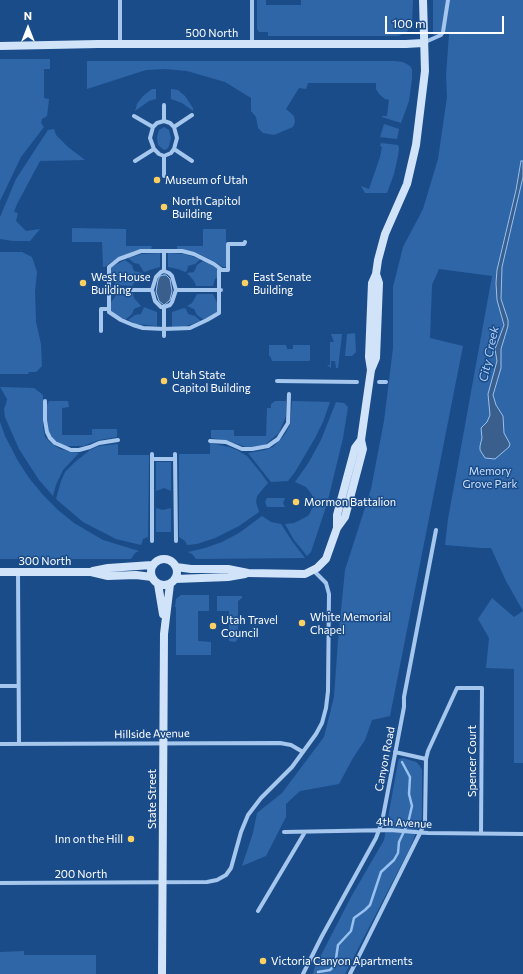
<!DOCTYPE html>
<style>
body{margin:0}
#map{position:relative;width:523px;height:974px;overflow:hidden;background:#1b4c8a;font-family:Commissioner,sans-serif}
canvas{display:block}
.north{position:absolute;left:8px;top:8px;width:40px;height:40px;-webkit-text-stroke:3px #1b4c8a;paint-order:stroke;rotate:0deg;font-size:11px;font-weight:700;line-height:16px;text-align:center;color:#fff}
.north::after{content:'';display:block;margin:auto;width:14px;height:18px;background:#fff;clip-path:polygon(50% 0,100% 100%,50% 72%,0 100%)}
.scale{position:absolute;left:385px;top:16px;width:119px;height:18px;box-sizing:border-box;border:2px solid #fff;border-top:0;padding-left:5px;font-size:12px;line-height:14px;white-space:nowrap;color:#fff;-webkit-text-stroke:3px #1b4c8a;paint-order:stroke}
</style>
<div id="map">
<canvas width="523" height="974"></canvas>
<div class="north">N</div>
<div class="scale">100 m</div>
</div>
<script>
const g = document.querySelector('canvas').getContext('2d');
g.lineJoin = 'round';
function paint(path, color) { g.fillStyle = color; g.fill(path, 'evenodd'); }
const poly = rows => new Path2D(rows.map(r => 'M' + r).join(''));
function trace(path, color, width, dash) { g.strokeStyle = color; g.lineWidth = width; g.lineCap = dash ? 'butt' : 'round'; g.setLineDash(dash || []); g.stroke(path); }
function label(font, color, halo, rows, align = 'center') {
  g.font = font + ' Commissioner,sans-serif'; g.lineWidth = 3; g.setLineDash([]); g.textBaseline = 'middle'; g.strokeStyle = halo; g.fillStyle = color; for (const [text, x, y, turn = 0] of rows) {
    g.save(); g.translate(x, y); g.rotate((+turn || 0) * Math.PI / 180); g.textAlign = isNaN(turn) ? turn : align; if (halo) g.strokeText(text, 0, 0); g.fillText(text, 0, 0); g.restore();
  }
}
paint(poly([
 [257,0,266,0,266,5,301,5,301,0,413,0,412,24,406,33,398,36,268,36,268,32,259,32,257,29],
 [433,0,523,0,523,763,514,763,514,669,486,668,489,638,478,619,492,598,514,617,523,611,506,581,491,548,481,548,445,545,448,519,492,276,439,269,432,285,430,338,463,346,390,716,372,720,365,740,353,758,339,784,300,791,286,804,286,817,266,856,242,866,253,833,257,813,282,793,324,737,334,697,338,641,345,570,371,489,384,421,393,348,393,287,403,247,423,209,438,159,447,97,446,75,449,34,433,35],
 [0,59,50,59,50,69,44,69,44,98,49,99,47,116,42,119,41,123,44,127,21,157,0,201],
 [87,61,394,61,403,62,410,66,412,69,412,79,409,101,401,123,382,117,382,116,387,116,389,100,385,99,379,94,376,89,376,83,308,83,306,89,299,88,286,109,294,116,295,122,293,127,274,135,263,133,258,128,256,117,251,111,251,98,225,82,187,71,165,69,146,70,87,89],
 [152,89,156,89,156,99,149,101,135,111,137,104,143,96],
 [171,89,178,90,185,96,193,108,193,111,182,103,171,99],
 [384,124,399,129,397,139,380,137],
 [164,127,169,130,171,138,169,146,167,149,164,150,158,145,157,137,159,130],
 [54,129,56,135,68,147,85,160,40,161,17,204,14,212,18,213,16,221,26,231,40,229,30,241,13,241,0,239,0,217,16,179,48,130],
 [381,143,398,145,399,148,398,156,394,174,387,193,365,193,361,186,369,189,380,157,382,147,380,146],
 [72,228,126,229,126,246,152,246,151,249,134,251,111,262,105,267,103,267,102,242,72,242],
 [203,229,226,229,226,267,223,267,217,263,195,252,177,249,177,246,203,246],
 [0,252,22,252,32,257,37,272,35,291,36,322,41,344,42,366,36,372,29,372,28,374,0,374],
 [160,253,160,267,153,269,144,272,139,264,134,263,128,258,142,254],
 [168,253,184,254,201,259,195,264,188,266,187,271,185,272,178,269,168,267],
 [125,260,132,265,134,271,142,273,137,278,132,286,116,285,111,277,111,267],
 [204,260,218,268,218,277,215,279,213,286,196,286,194,281,187,273,194,272,197,265],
 [116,293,133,293,134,298,141,306,134,309,132,314,125,320,111,312,111,302,115,297],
 [197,294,213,294,217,303,217,312,204,320,197,315,194,309,187,306,192,303],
 [144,307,157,312,157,326,136,324,128,320,135,315,141,314],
 [184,308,186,309,188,314,195,316,201,321,186,326,172,327,172,312],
 [355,333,356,352,352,356,345,356,347,334],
 [331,334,342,334,338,368,336,368,335,361,331,361,331,368,327,365,330,365,330,342,334,342],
 [269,345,286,345,287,349,293,349,293,345,310,345,310,360,309,361,272,361,270,356,269,356],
 [0,387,34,388,43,395,43,427,45,437,51,443,60,449,79,453,63,470,56,485,53,496,39,480,19,449,5,417,4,409,6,404,7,399],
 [49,401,68,401,69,407,62,408,62,435,92,435,92,429,117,429,117,437,99,440,83,446,67,446,59,443,53,439,49,433,47,424,47,405],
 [275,401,286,401,286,416,279,433,266,444,255,447,246,447,229,441,211,438,211,430,234,430,234,436,266,436,267,408,271,408,271,404],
 [292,401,330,402,323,422,315,438,295,472,288,481,271,482,248,453,265,450,273,447,280,440,285,434,290,425],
 [336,402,344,403,348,407,343,438,328,500,315,500,310,492,306,487,295,482,309,462,321,440],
 [0,422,5,436,18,461,29,478,44,496,58,510,74,523,103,540,139,551,135,553,131,559,0,559],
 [210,443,229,447,237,450,247,456,261,473,268,483,257,496,256,502,259,512,239,526,215,538,197,544,187,545,185,541,179,537,179,454,210,454],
 [118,444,118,455,149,455,148,537,143,539,141,545,116,539,83,522,56,499,61,481,65,472,75,462,90,450,99,446],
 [156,462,171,462,171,491,164,488,156,491],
 [267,498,285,498,283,503,285,507,267,507,265,502],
 [314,504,327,504,311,552,307,556,294,540,285,524,294,523,304,518,309,515],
 [156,508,163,510,171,508,171,532,156,532],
 [262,516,271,522,281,524,292,541,305,558,196,559,192,554,188,552,205,548,222,542,239,533],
 [209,595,209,611,198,611,198,641,211,642,211,655,176,655,176,607,175,607,176,599,181,595],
 [217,596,242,596,242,598,238,601,238,639,235,642,229,641,229,611,217,611],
 [403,758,416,762,420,766,422,770,422,818,409,850,345,974,313,974,314,969,351,897,384,840,398,762,399,759],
 [24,951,24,955,96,955,96,974,0,974,0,952]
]), '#2e66a8');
const water = poly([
 [521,161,523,161,523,177,502,267,501,299,508,320,508,326,501,349,501,368,493,395,496,405,503,416,504,433,510,444,509,447,495,459,485,458,480,450,480,446,482,438,481,428,487,422,490,415,488,394,497,361,495,349,504,325,497,300,496,283,497,270,516,190,521,161],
 [164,275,166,275,170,279,172,291,170,300,164,305,159,301,156,292,158,280,160,276,164,275]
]);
paint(water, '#3b5f8c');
trace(water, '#97c1ef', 1);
trace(poly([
 [318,972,330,970,335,965,338,945,351,931,354,918,365,910,370,905,381,872,394,860,398,853,399,842,408,823,412,806,409,794,410,777,402,762]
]), '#97c1ef', 2.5);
trace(poly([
 [120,0,120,44],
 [252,0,252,44],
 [423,43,441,35,443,32,448,0],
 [164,105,164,121],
 [134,116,153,127],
 [164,121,170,123,174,127,177,138,174,149,171,153,164,156,159,154,154,149,150,138,153,127,157,123,164,121],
 [174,127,192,115],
 [174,149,192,161],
 [164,156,164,176],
 [135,161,154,149],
 [141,251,182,251,194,254,214,264,222,270,219,270,219,313,207,320,190,328,164,329,143,328,133,325,121,320,109,312,109,267,119,259,141,251],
 [222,270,228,270,228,244,244,244,245,242],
 [164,271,169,273,172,276,176,290,172,302,170,305,164,307,161,307,155,301,152,290,156,277,161,272,164,271],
 [164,271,164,251],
 [107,290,152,290],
 [176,290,221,290],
 [164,307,164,336],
 [101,331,101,309,109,309],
 [277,381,357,382],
 [379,382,386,382],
 [45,401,45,420,47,432,50,438,55,443,71,450,79,450,90,447,99,443,118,440],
 [210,441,226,442,242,449,252,449,268,446,278,439,288,423,289,394],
 [175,454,176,541],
 [152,459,175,459],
 [152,541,152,454],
 [18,572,19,744],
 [0,686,18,686],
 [0,744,280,743,291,745,303,752],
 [395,752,426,759],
 [284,832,390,830,428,833,523,834],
 [0,883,207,882,217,880,226,875,231,868,241,832,248,815,261,798,292,767,316,734,322,723,326,708,328,691,329,594,326,583,313,570],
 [258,911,305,832],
 [303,974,322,936,376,838,382,822,404,707,404,697,436,530],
 [350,974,425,823,426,759,428,751,457,688,482,688,481,833]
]), '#a5c6ed', 4);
trace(poly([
 [0,46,98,44,406,44,423,43],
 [371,370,369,357,372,283,376,274,378,260,385,234,407,184,416,145,425,71,423,0],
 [337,528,337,515,355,448,361,440],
 '151 572a13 13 0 1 1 26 0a13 13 0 1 1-26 0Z',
 [176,567,191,569,228,569,248,573,305,574,317,568,326,559,337,528,345,517,363,449,361,440,371,370,376,358,379,283,376,274],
 [93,571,108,568,152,565],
 [0,572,91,572,108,576,136,575,152,577],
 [175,579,228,577,245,574],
 [158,584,163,614],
 [162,974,164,634,170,584]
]), '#d1e3f9', 8);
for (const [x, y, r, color] of [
 [157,180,4,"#fed061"],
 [164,207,4,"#fed061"],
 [83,283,4,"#fed061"],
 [245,283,4,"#fed061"],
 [164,381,4,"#fed061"],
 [296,502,4,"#fed061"],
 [302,623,4,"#fed061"],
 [213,626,4,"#fed061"],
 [131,839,4,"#fed061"],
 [263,961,4,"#fed061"]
]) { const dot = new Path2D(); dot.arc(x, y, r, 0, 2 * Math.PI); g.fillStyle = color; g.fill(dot); trace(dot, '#1b4c8a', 1.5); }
label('11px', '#fff', '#1b4c8a', [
 ["500 North",212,33],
 ["300 North",45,561],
 ["Hillside Avenue",152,734,-1],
 ["Canyon Road",385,759,-79],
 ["Spencer Court",472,761,-90],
 ["State Street",152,799,-90],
 ["4th Avenue",404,823,3],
 ["200 North",81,874]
]);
label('11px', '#fff', '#1b4c8a', [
 ["Museum of Utah",165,180],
 ["North Capitol",172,201],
 ["Building",172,214],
 ["West House",91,277],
 ["Building",91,290],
 ["East Senate",253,277],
 ["Building",253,290],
 ["Utah State",172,375],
 ["Capitol Building",172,388],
 ["Mormon Battalion",304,502],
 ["White Memorial",310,617],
 ["Chapel",310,630],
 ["Utah Travel",221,620],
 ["Council",221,633],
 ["Inn on the Hill",123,839,"right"],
 ["Victoria Canyon Apartments",271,961]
], 'left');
label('11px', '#cae0f9', '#1b4c8a', [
 ["Memory",490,471],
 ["Grove Park",490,484]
]);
label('italic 12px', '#b0d0f4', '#1b4c8a', [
 ["City Creek",489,354,-78]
]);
</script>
